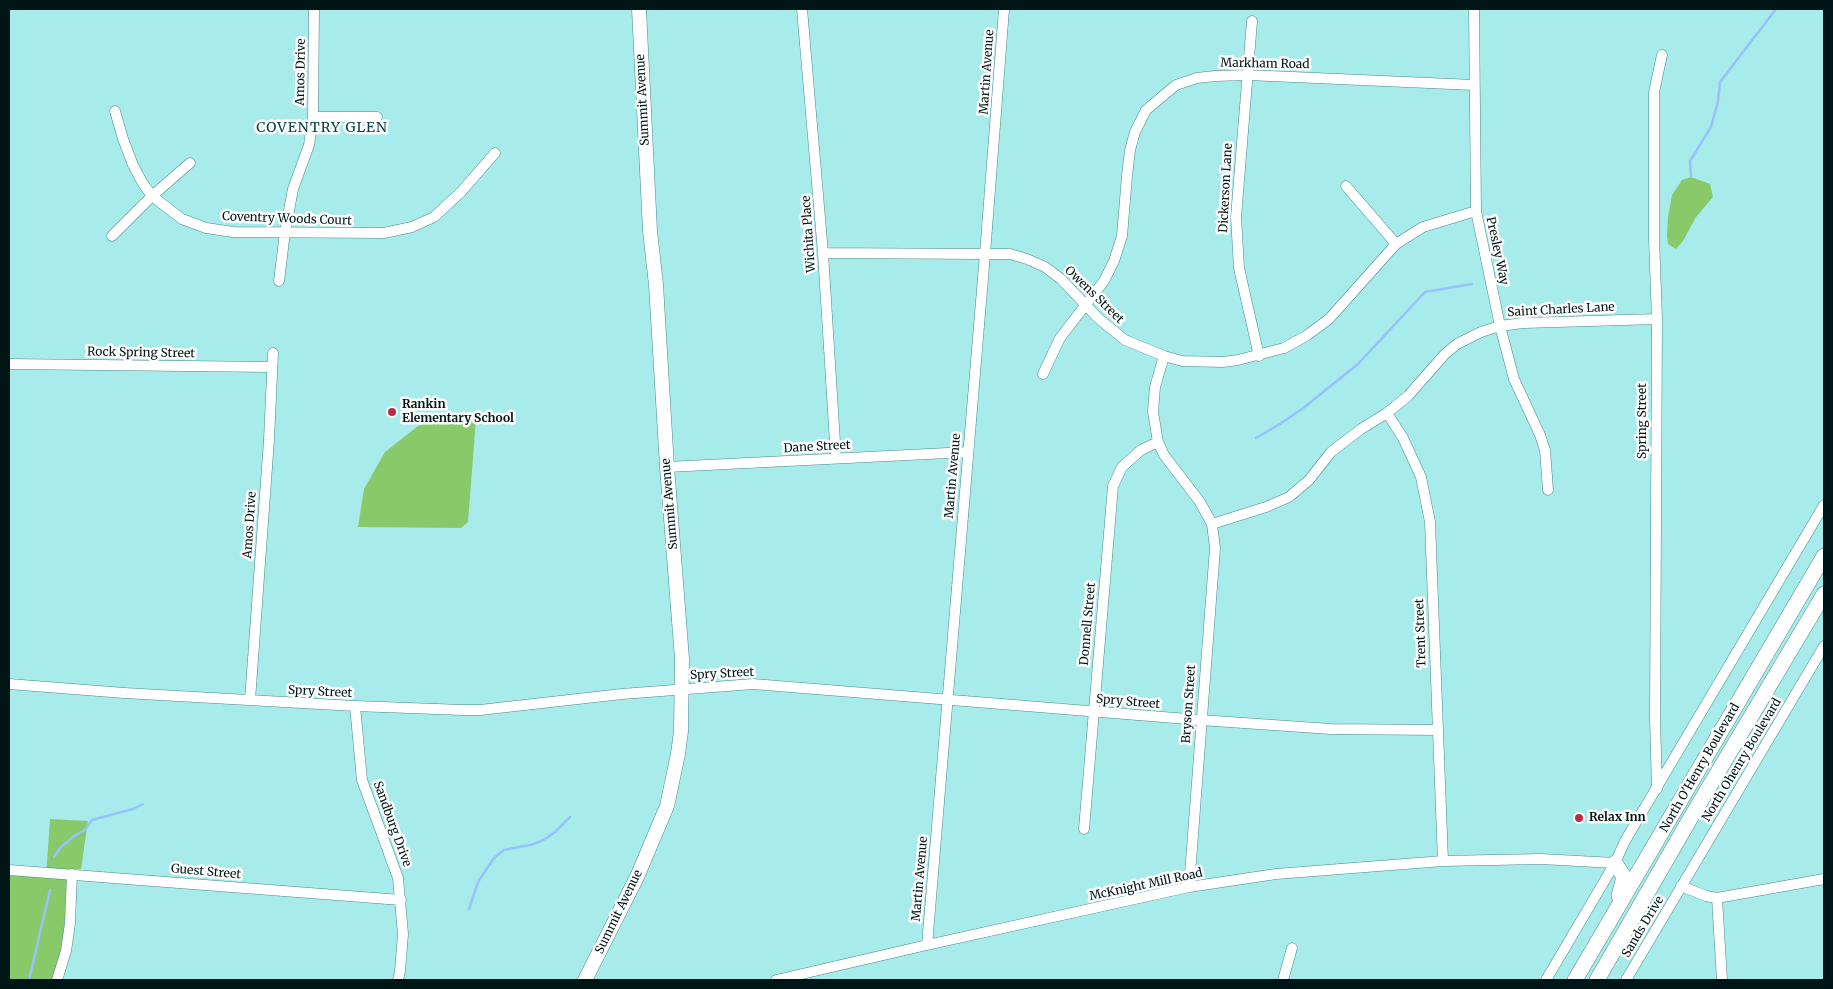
<!DOCTYPE html>
<style>
body{margin:0}
#map{position:relative;width:1833px;height:989px;overflow:hidden;background:#a8ebeb;font-family:Merriweather,serif}
canvas{display:block}
.frame{position:absolute;inset:0;border:10px solid #001515;pointer-events:none}
</style>
<div id="map">
<canvas width="1833" height="989"></canvas>
<div class="frame"></div>
</div>
<script>
const g = document.querySelector('canvas').getContext('2d');
g.lineJoin = 'round';
function paint(path, color) { g.fillStyle = color; g.fill(path, 'evenodd'); }
const poly = rows => new Path2D(rows.map(r => 'M' + r).join(''));
function trace(path, color, width, dash) { g.strokeStyle = color; g.lineWidth = width; g.lineCap = dash ? 'butt' : 'round'; g.setLineDash(dash || []); g.stroke(path); }
function label(font, color, halo, rows, align = 'center') {
  g.font = font + ' Merriweather,serif'; g.lineWidth = 5; g.setLineDash([]); g.textBaseline = 'middle'; g.strokeStyle = halo; g.fillStyle = color; for (const [text, x, y, turn = 0] of rows) {
    g.save(); g.translate(x, y); g.rotate((+turn || 0) * Math.PI / 180); g.textAlign = isNaN(turn) ? turn : align; if (halo) g.strokeText(text, 0, 0); g.fillText(text, 0, 0); g.restore();
  }
}
paint(poly([
 [1691,177,1710,184,1713,197,1696,217,1683,241,1676,249,1668,244,1667,236,1668,217,1672,195,1682,180],
 [448,417,476,419,468,522,461,528,358,527,364,489,385,452,418,426],
 [50,819,88,821,81,869,69,869,64,931,60,956,52,980,9,980,9,875,46,877]
]), '#88c969');
trace(poly([
 [1691,177,1690,161,1711,127,1718,101,1720,82,1776,9],
 [1256,438,1280,424,1302,409,1358,364,1425,292,1472,284],
 [54,857,60,848,74,836,85,830,92,820,133,809,143,804],
 [469,909,478,882,494,858,504,850,534,844,545,839,555,832,570,817],
 [29,980,50,890]
]), '#96c2fe', 2.5);
const minor = poly([
 [802,9,823,253,836,458],
 [1474,9,1476,211,1500,326,1514,379,1540,435,1545,450,1548,490],
 [1252,21,1236,217,1239,268,1259,356],
 [115,111,123,139,133,165,142,182,152,196,182,219,206,228,233,232,384,233,412,227,434,217,461,192,495,153],
 [313,117,377,117],
 [1346,186,1396,244],
 [112,236,152,196,190,163],
 [823,253,985,254,1010,254,1027,259,1045,267,1061,279,1098,318,1125,340,1164,356,1182,361,1223,362,1238,360,1284,348,1306,336,1329,319,1396,244,1423,227,1476,211],
 [279,281,285,232,293,189,309,145,313,117,314,9],
 [1164,356,1155,387,1153,412,1158,442,1164,455,1200,502,1212,524,1215,548,1189,887],
 [9,364,272,367],
 [1043,374,1060,338,1104,281,1114,261,1122,236,1127,176,1130,150,1135,132,1146,110,1176,85,1197,78,1215,76,1247,75,1474,85],
 [1387,413,1403,438,1421,477,1430,522,1443,861],
 [667,467,968,452],
 [1212,524,1266,507,1289,497,1309,480,1331,452,1361,429,1387,413,1408,396,1445,354,1457,344,1481,332,1500,326,1523,323,1657,319],
 [9,684,124,693,355,706,463,710,480,710,622,694,753,684,1200,720,1331,729,1437,730],
 [250,700,269,440,273,353],
 [355,706,362,780,398,878,403,934,400,971,398,980],
 [1657,789,1655,718,1657,319,1654,239,1654,92,1662,55],
 [1084,829,1113,486,1122,467,1141,450,1158,442],
 [9,870,401,900],
 [1681,886,1706,896,1717,898,1824,879],
 [1717,898,1722,980],
 [927,945,985,254,1004,9],
 [57,980,66,951,70,923,72,874],
 [776,980,927,945,1189,887,1276,874,1443,861,1541,859,1615,863],
 [1283,980,1292,948],
 [1546,980,1615,863,1625,841,1824,505],
 [1626,980,1824,646]
]);
const major = poly([
 [585,980,637,877,667,806,678,754,681,731,682,659,667,467,656,285,650,231,639,9]
]);
const highway = poly([
 [1615,863,1624,877,1619,896],
 [1575,980,1824,556],
 [1597,980,1690,819,1824,594]
]);
trace(minor, '#47898a', 11);
trace(major, '#47898a', 15);
trace(highway, '#47898a', 16);
trace(minor, '#fff', 10);
trace(major, '#fff', 14);
trace(highway, '#fff', 15);
for (const [x, y, r, color] of [
 [392,412,5,"#bd2c46"],
 [1579,818,5,"#bd2c46"]
]) { const dot = new Path2D(); dot.arc(x, y, r, 0, 2 * Math.PI); g.fillStyle = color; g.fill(dot); trace(dot, '#fefefe', 2); }
label('12px', '#001515', '#fefefe', [
 ["Markham Road",1265,64,1],
 ["Amos Drive",301,72,-89],
 ["Martin Avenue",987,72,-86],
 ["Summit Avenue",643,100,-93],
 ["Dickerson Lane",1226,188,-87],
 ["Coventry Woods Court",287,219,2],
 ["Wichita Place",809,234,-94],
 ["Presley Way",1497,251,78],
 ["Owens Street",1094,295,44],
 ["Saint Charles Lane",1561,310,-3],
 ["Rock Spring Street",141,353,1],
 ["Spring Street",1643,421,-90],
 ["Dane Street",817,447,-3],
 ["Martin Avenue",953,476,-85],
 ["Summit Avenue",670,504,-95],
 ["Amos Drive",250,525,-86],
 ["Donnell Street",1088,624,-85],
 ["Trent Street",1421,633,-92],
 ["Spry Street",722,674,-3],
 ["Spry Street",320,692,3],
 ["Spry Street",1128,702,5],
 ["Bryson Street",1189,704,-86],
 ["North Ohenry Boulevard",1742,760,-59],
 ["North O'Henry Boulevard",1700,768,-60],
 ["Sandburg Drive",392,824,70],
 ["Guest Street",206,872,5],
 ["Martin Avenue",920,879,-85],
 ["McKnight Mill Road",1146,885,-12],
 ["Summit Avenue",619,912,-64],
 ["Sands Drive",1643,927,-59]
]);
label('bold 12px', '#001515', '#fefefe', [
 ["Rankin",402,405],
 ["Elementary School",402,419],
 ["Relax Inn",1589,818]
], 'left');
g.letterSpacing = '1px';
label('14px', '#0a4142', '#fefefe', [
 ["COVENTRY GLEN",322,128]
]);
g.letterSpacing = '0px';
</script>
